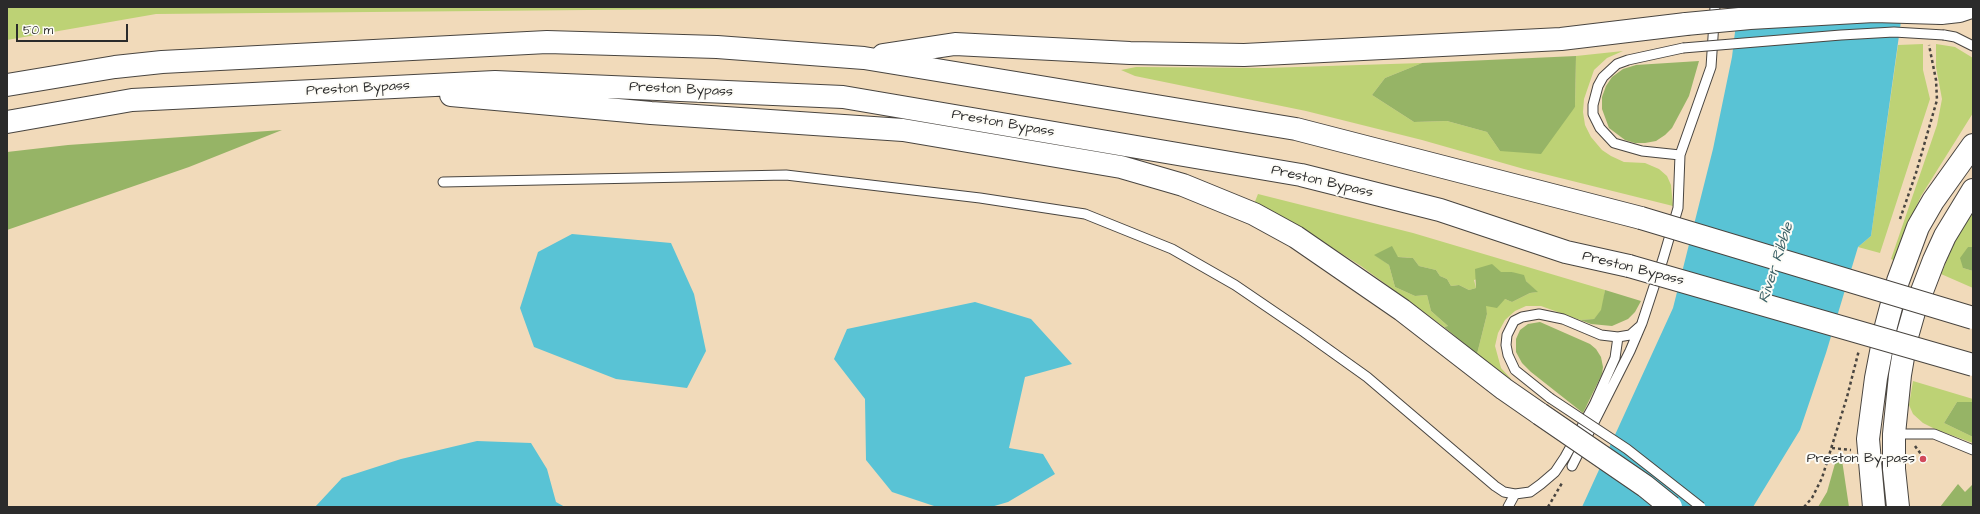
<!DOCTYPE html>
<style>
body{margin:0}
#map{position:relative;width:1980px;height:514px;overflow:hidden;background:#f1daba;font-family:"Architects Daughter",sans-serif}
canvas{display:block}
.frame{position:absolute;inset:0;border:8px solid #2b2b2b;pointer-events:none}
.scale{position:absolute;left:16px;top:24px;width:112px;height:18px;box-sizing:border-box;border:2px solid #2b2b2b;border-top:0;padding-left:5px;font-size:12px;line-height:14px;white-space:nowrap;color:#2b2b2b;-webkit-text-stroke:3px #fdfcf7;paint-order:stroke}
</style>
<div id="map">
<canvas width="1980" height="514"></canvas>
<div class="frame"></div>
<div class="scale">50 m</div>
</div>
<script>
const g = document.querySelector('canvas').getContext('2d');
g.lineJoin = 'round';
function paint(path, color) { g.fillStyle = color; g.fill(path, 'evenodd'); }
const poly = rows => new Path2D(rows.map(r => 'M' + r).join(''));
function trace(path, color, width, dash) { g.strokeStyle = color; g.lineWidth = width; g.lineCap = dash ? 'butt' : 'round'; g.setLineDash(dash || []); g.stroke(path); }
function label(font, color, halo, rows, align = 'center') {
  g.font = font + ' "Architects Daughter",sans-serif'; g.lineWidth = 4; g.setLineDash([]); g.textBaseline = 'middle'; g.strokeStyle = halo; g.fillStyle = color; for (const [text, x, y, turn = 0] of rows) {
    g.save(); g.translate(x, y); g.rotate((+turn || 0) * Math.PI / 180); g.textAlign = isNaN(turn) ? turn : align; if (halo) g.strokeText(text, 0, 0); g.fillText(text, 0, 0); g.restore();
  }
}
paint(poly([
 [7,7,910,7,156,14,7,40],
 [1923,44,1923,70,1930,99,1880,253,1858,247,1871,236,1898,45],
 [1936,44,1955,47,1973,58,1973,113,1921,196,1907,227,1895,261,1891,259,1937,125,1942,99,1936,67],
 [1623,51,1607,58,1594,70,1584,99,1583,112,1585,125,1591,137,1602,150,1611,156,1624,162,1645,163,1659,169,1667,176,1671,185,1673,206,1524,169,1422,140,1306,111,1135,76,1121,70,1136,67,1266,68,1422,63,1385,78,1372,95,1414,122,1447,121,1487,132,1500,151,1575,107,1576,56],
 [1258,194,1413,233,1605,290,1602,310,1594,319,1580,320,1541,306,1526,306,1515,311,1505,320,1498,333,1495,346,1501,368,1512,380,1477,354,1487,314,1485,306,1505,299,1512,302,1530,293,1537,292,1526,281,1512,272,1501,272,1474,280,1476,288,1469,290,1459,285,1451,286,1447,279,1440,276,1436,270,1419,266,1413,258,1375,255,1389,265,1395,287,1415,296,1427,295,1431,311,1448,326,1444,327,1361,266,1298,226,1254,204],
 [1973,212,1973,247,1968,247,1963,268,1973,271,1973,288,1941,274,1956,239],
 [1913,381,1973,399,1973,402,1957,402,1944,423,1973,437,1973,443,1937,430,1923,423,1913,414,1909,405]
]), '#bdd275');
paint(poly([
 [1576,56,1575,107,1541,154,1500,151,1487,132,1447,121,1414,122,1372,95,1385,78,1422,63],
 [1699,61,1689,96,1672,128,1665,135,1656,141,1645,143,1635,143,1625,140,1609,128,1602,109,1602,97,1606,86,1612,77,1623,69,1636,65],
 [282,130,189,167,7,230,7,152,68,145],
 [1392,246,1398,257,1413,258,1419,266,1436,270,1440,276,1447,279,1451,286,1459,285,1469,290,1476,288,1475,269,1492,264,1501,272,1512,272,1524,275,1526,281,1538,292,1530,293,1512,302,1505,299,1497,308,1486,306,1487,314,1477,354,1444,327,1448,326,1431,311,1427,295,1415,296,1395,287,1389,265,1374,255],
 [1968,247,1973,247,1973,271,1963,268,1960,258],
 [1605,290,1641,301,1635,312,1628,319,1612,326,1591,324,1580,320,1594,319,1601,310],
 [1540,322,1590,344,1596,349,1601,357,1603,367,1602,374,1583,413,1531,372,1522,363,1516,352,1516,339,1520,330,1528,324],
 [1957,402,1973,402,1973,437,1944,423],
 [1836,460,1842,460,1849,507,1818,507,1827,492],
 [1958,484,1965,492,1973,484,1973,507,1940,507]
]), '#96b466');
paint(poly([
 [1738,7,1903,7,1871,236,1858,247,1826,353,1800,430,1753,507,1582,507,1673,308,1713,149,1732,57],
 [572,234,671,243,694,294,706,351,687,388,616,379,534,347,520,308,538,252],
 [975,302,1031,319,1072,364,1025,377,1009,448,1043,454,1055,474,1008,502,991,507,937,507,892,492,866,460,865,399,834,359,847,329],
 [477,441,531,443,547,469,556,502,565,507,315,507,342,478,401,459]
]), '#59c3d5');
const lane = poly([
 [1944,35,1955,37,1973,46],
 [1680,155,1642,151,1614,143,1600,128,1593,114,1593,105,1598,86,1603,77,1617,64,1628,60,1683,48],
 [443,182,786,175,980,198,1085,214,1172,249,1235,285,1304,332,1367,377,1495,486,1504,492,1515,494,1530,492,1541,484,1555,472,1565,457,1594,405,1615,358,1618,337],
 [1550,398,1515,370,1508,355,1506,345,1507,335,1514,321,1522,317,1539,314,1563,319,1601,335,1618,337,1630,335,1639,327],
 [1894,434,1934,434,1973,450],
 [1572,466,1630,351,1642,323,1663,259,1678,208,1680,155,1711,67,1715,7],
 [1508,507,1515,494]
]);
const highway = poly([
 [1941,13,1959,11,1971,7],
 [883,55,955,44,1130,53,1244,55,1561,39,1686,24],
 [7,85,115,67,162,62,547,42,717,47,864,58,1296,129,1641,218],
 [451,95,651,113,903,130,1121,167,1183,185,1254,214,1296,237,1402,310,1504,389,1540,414],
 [7,122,132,100,495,82,843,97,1301,175,1440,210,1566,252,1629,266],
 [1874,507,1868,439,1876,378,1886,326,1898,281,1918,227,1933,201,1973,145],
 [1898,507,1894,469,1894,434,1900,375,1906,340,1914,312,1934,260,1945,236,1973,190]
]);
trace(lane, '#494540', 11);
trace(highway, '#494540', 24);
trace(poly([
 [1900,219,1916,173,1937,100,1936,80,1929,45],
 [1915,446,1923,457],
 [1832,448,1851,450],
 [1548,507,1562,483],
 [1804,507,1812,498,1822,478,1847,397,1859,350]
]), '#494540', 2.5, [3, 3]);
trace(lane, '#fff', 9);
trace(highway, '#fff', 22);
const laneBridge = poly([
 [1683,48,1841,35,1894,32,1944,35],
 [1550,398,1627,449,1701,507]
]);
const highwayBridge = poly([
 [1686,24,1750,18,1874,11,1941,13],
 [1641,218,1973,318],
 [1629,266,1973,365],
 [1540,414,1645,486,1671,507]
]);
trace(laneBridge, '#494540', 11, []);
trace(highwayBridge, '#494540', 24, []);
trace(laneBridge, '#fff', 9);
trace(highwayBridge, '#fff', 22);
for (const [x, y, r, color] of [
 [1923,459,4,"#d1495b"]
]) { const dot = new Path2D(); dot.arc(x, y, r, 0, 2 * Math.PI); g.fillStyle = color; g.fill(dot); trace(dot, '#fdfcf7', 1.5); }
label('14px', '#2b2b2b', '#fdfcf7', [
 ["Preston Bypass",358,89,-3],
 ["Preston Bypass",681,90,3],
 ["Preston Bypass",1003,124,10],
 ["Preston Bypass",1322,182,13],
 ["Preston Bypass",1633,269,14]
]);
label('14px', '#2b2b2b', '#fdfcf7', [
 ["Preston By-pass",1915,459]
], 'right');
label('italic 15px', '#3b6066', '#fdfcf7', [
 ["River Ribble",1777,263,-72]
]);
</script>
